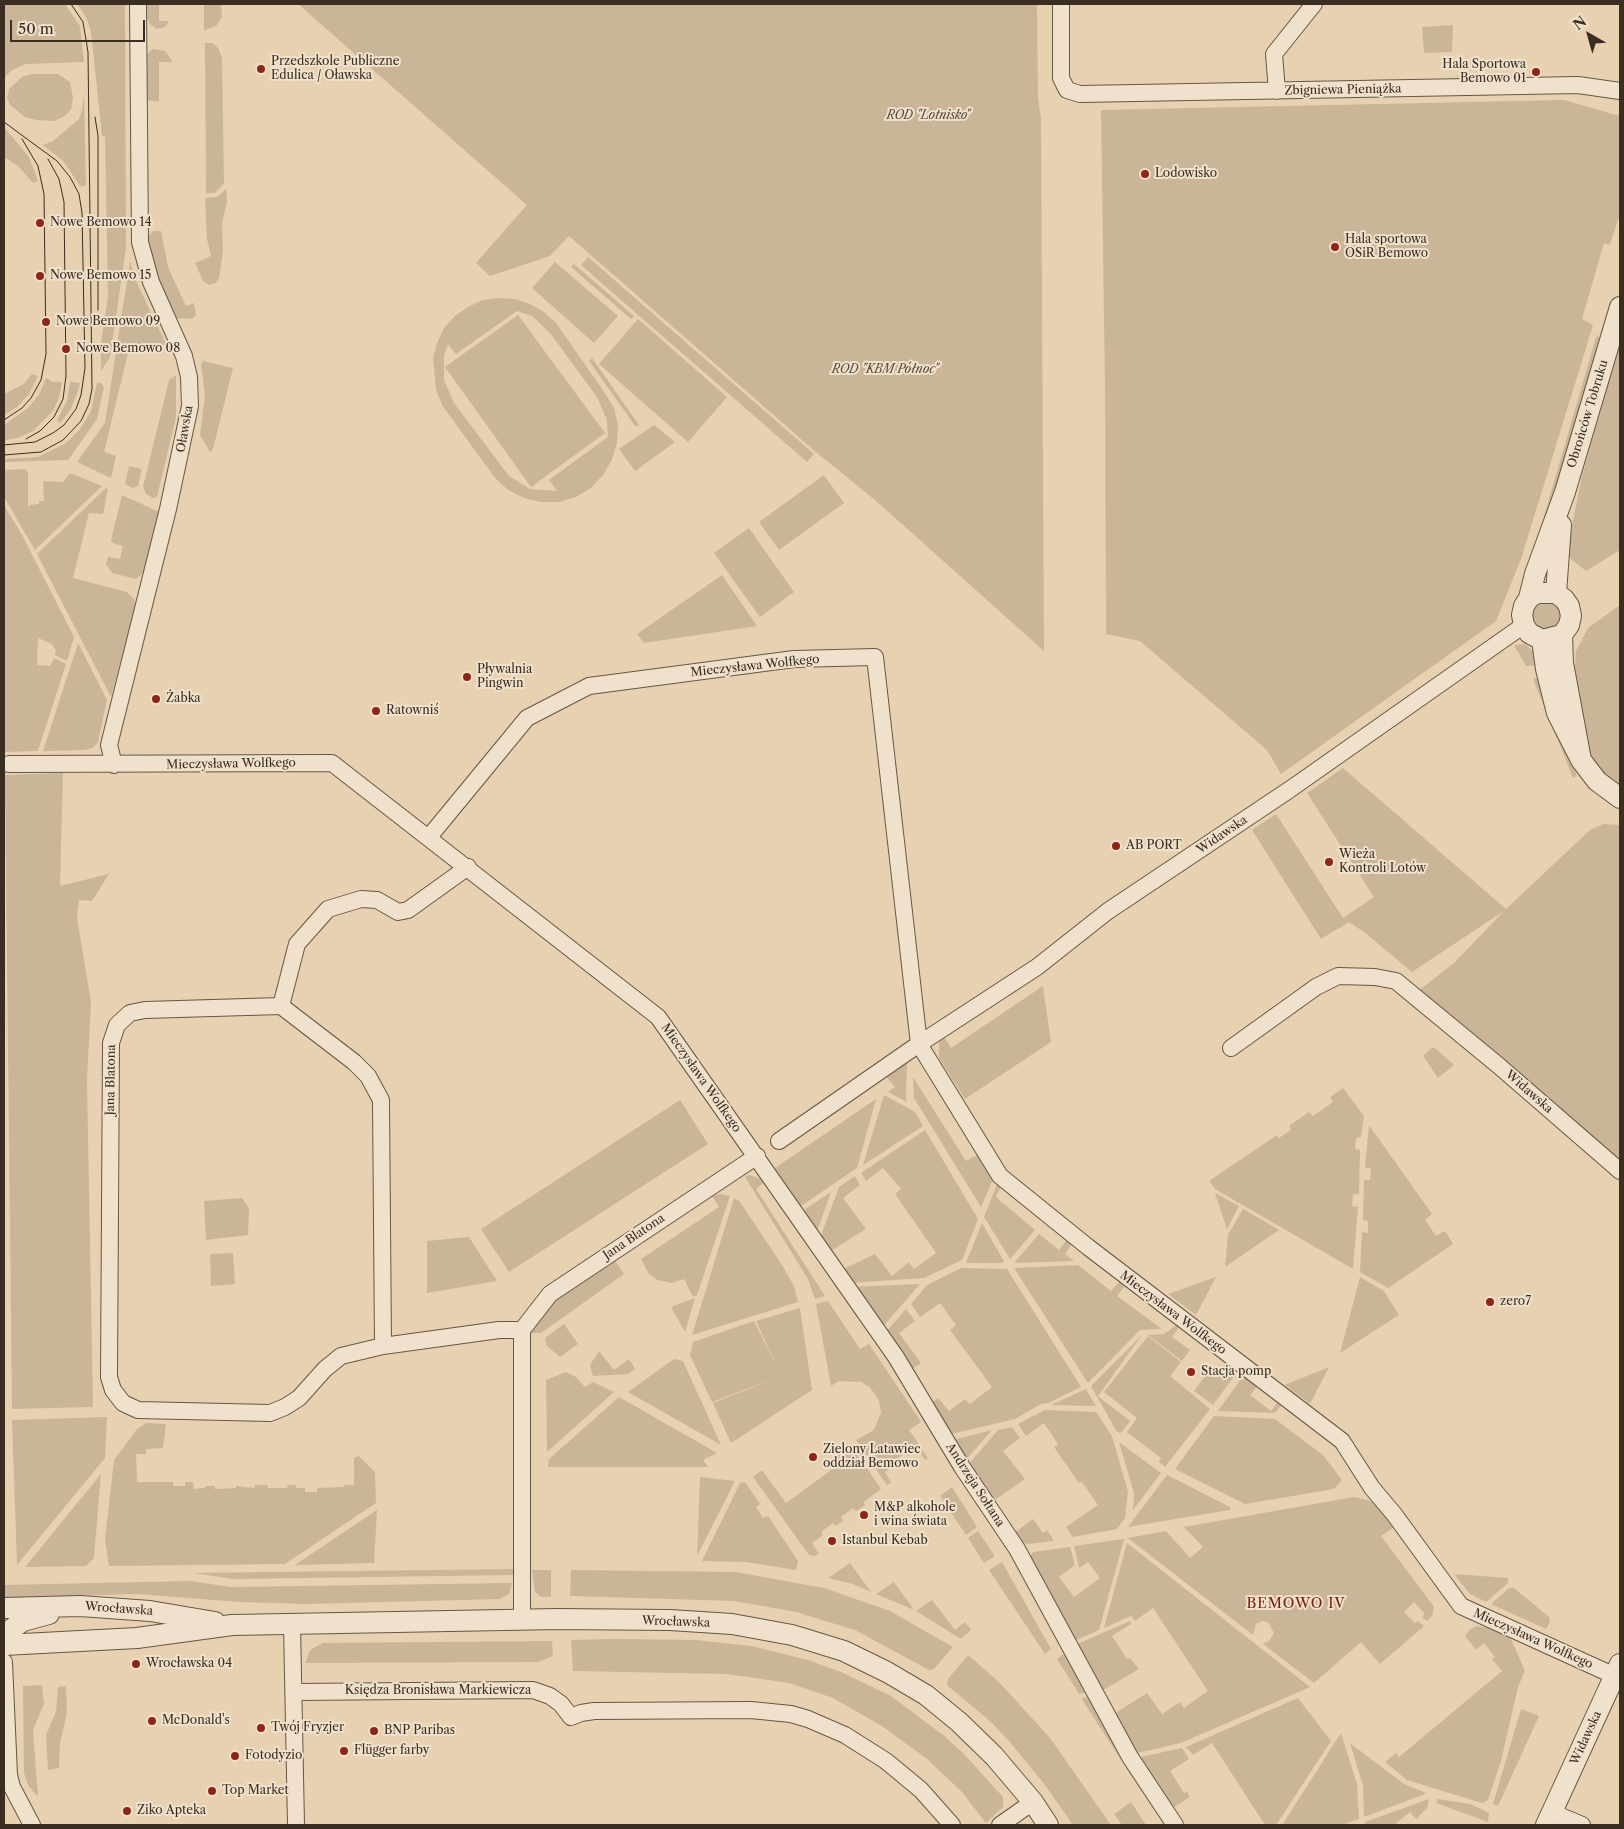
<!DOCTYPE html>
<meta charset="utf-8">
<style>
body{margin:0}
#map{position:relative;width:1624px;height:1829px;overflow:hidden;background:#e8d1b0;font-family:"Libre Caslon Text",serif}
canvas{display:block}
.frame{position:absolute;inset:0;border:5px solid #392e21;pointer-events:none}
.north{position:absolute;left:1564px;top:10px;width:50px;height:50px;-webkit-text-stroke:4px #f0e1cc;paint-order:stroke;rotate:322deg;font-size:14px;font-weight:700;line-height:20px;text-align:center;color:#392e21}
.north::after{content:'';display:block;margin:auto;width:18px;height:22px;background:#392e21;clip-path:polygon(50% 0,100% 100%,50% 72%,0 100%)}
.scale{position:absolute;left:10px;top:20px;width:135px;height:22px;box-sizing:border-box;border:2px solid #392e21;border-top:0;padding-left:6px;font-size:15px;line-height:18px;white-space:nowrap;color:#392e21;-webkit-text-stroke:4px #f0e1cc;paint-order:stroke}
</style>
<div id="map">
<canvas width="1624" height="1829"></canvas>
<div class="frame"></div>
<div class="north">N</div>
<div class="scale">50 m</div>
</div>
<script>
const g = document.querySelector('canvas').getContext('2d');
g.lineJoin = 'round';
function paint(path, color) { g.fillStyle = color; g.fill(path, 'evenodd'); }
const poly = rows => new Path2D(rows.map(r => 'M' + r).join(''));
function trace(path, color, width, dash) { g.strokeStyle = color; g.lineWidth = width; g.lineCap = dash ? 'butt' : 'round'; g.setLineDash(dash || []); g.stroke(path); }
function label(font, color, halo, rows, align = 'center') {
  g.font = font + ' "Libre Caslon Text",serif'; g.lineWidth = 4; g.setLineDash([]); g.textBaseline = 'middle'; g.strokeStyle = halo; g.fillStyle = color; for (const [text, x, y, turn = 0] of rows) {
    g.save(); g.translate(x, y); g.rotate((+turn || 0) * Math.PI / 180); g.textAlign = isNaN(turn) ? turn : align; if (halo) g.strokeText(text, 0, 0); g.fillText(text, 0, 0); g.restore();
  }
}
paint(poly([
 [4,4,65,4,80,26,84,62,26,64,12,70,4,78],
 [77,4,125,4,126,248,110,357,101,371,101,343,108,297,105,136,102,136,91,32,86,17],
 [146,4,159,4,159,21,169,21,165,27,157,29,150,24,147,18],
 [204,4,221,4,222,16,217,25,204,31],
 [298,4,1037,4,1038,97,1041,119,1044,651,875,500,817,453,569,236,550,256,490,276,476,263,527,205],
 [1453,25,1452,52,1424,53,1422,27],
 [205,43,212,43,218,48,222,57,224,183,215,193,206,193],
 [153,49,165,51,173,62,159,62,159,102,147,100,146,55],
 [32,74,58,74,70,82,73,98,71,109,65,116,54,121,36,120,25,117,10,105,7,98,9,89,22,77],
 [84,94,86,186,80,186,63,161,43,145,53,141,79,119,82,111],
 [1564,100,1620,116,1620,213,1610,245,1604,243,1582,319,1593,325,1521,559,1496,621,1281,774,1267,750,1140,641,1106,634,1105,389,1101,110],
 [4,127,29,157,38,181,33,183,18,166,4,157],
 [226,189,227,202,222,223,223,251,219,278,216,283,209,285,203,281,195,263,211,256,207,239,205,198,217,197],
 [153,231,161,231,168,267,186,306,194,303,196,315,192,319,177,318,157,278,148,236],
 [588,257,814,454,807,462,581,265],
 [130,261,136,281,166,344,153,350,130,345,104,452,116,456,111,478,77,462,105,423],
 [555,262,618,316,594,343,532,288],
 [574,264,634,316,631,319,571,267],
 [499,298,515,299,530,304,544,312,556,323,605,393,614,408,618,425,617,443,612,460,603,475,591,488,576,497,559,502,541,502,524,498,508,490,495,478,442,405,436,390,433,358,437,343,444,328,455,316,468,307,483,300],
 [517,311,532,316,550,333,597,397,607,420,608,437,549,480,557,491,530,489,509,476,454,403,444,380,444,356,448,344,456,354],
 [518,315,605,433,531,487,445,367],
 [638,319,727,397,688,442,599,364],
 [1597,334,1601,342,1537,556,1533,554],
 [1620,341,1620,550,1586,571,1566,555,1582,476],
 [592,358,639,425,636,427,589,361],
 [203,361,233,368,213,449,210,452,200,435,205,395,201,365],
 [32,374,38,376,29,394,17,407,4,415,4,394,24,384],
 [176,375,176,417,157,497,153,498,146,494,143,487,169,380],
 [46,378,53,382,62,382,59,398,53,411,33,431,18,438,4,440,4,425,29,407,40,393],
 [70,382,80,383,78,391,71,409,60,423,57,420,67,401],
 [97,383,101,383,104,387,97,419,68,460,4,462,4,459,38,457,66,443,80,429,91,411],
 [654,425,675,442,635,471,619,449],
 [129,466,142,469,138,486,133,488,125,484],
 [25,469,28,472,28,509,29,505,39,504,39,501,44,501,43,481,63,482,70,473,102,486,35,550,4,497,4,470],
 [824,475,844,503,779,550,759,522],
 [106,488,108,489,103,514,89,513,73,578,127,592,135,600,135,608,111,697,37,554],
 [122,495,159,512,143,573,136,579,112,573,106,564,108,557,120,559,123,546,113,543,111,540],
 [4,505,22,535,74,637,67,661,55,655,56,651,52,644,38,638,37,665,50,666,54,658,66,664,38,751,4,752],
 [749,528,794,592,760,617,714,553],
 [722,575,757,626,644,643,637,634],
 '1532 615a15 15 0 1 1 30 0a15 15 0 1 1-30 0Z',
 [1620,605,1620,785,1607,778,1591,756,1579,729,1571,671,1575,665,1576,651,1588,628],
 [78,643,107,700,98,742,92,748,85,750,43,751],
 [1525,644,1538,656,1541,665,1526,666,1514,645],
 [1542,676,1549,705,1577,776,1573,778,1533,679],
 [1343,768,1506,909,1590,830,1603,824,1620,825,1620,1171,1413,995,1454,963,1504,911,1412,972,1364,932,1349,922,1321,939,1252,830,1276,814,1343,918,1374,897,1307,793],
 [63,773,60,886,109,874,92,901,79,900,77,918,91,1002,87,1080,93,1407,12,1409,5,775],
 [1043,986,1051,1042,965,1099,939,1058,939,1041,944,1037,951,1048],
 [1432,1048,1435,1048,1454,1065,1438,1078,1423,1056],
 [907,1060,906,1099,907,1102,888,1092,895,1087,885,1075],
 [913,1077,966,1161,978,1155,993,1179,981,1207,914,1098],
 [1343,1088,1364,1116,1361,1137,1356,1138,1355,1149,1360,1150,1359,1194,1353,1194,1352,1206,1358,1207,1353,1269,1215,1189,1209,1181,1277,1135,1279,1138,1291,1130,1289,1126,1309,1112,1313,1116,1333,1102,1330,1097],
 [884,1095,915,1112,923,1126,863,1165],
 [876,1099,857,1168,798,1208,772,1170],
 [680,1100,708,1144,509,1272,481,1229],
 [1369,1125,1432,1214,1425,1220,1436,1236,1445,1231,1453,1244,1388,1288,1360,1272,1362,1232,1368,1233,1368,1221,1363,1220,1364,1180,1370,1180,1371,1168,1365,1168],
 [925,1130,978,1219,962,1260,924,1278,850,1283,841,1270,875,1254,892,1276,909,1262,914,1269,936,1253,895,1194,901,1189,883,1168,866,1181,861,1173],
 [749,1175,766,1181,756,1189,825,1296,815,1299,808,1279,745,1177],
 [855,1176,860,1185,843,1198,866,1229,829,1252,820,1238,839,1187],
 [998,1182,1001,1186,996,1197,1035,1230,1010,1259,984,1217],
 [831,1192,816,1234,801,1212],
 [1215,1193,1239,1206,1227,1229],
 [721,1194,730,1196,697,1295,693,1297,684,1279,672,1283,657,1280,649,1274,641,1259,719,1207,712,1196],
 [242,1198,249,1208,248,1235,206,1240,204,1201],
 [734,1198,740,1202,782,1265,794,1286,798,1302,692,1335],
 [1243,1209,1279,1230,1225,1267,1228,1235],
 [982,1223,1004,1261,1002,1263,966,1263],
 [1039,1234,1059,1250,1067,1239,1073,1243,1065,1254,1074,1261,1014,1263],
 [469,1237,497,1281,427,1293,427,1241],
 [233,1253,235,1284,211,1286,210,1254],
 [614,1259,624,1274,541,1333,531,1333,536,1322,554,1301],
 [1078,1265,1111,1291,1121,1280,1126,1284,1117,1296,1162,1329,1140,1330,1088,1383,1014,1268],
 [961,1268,1007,1269,1081,1387,1048,1403,1041,1404,1015,1419,947,1435,929,1405,938,1398,949,1411,965,1399,970,1404,992,1387,950,1330,956,1325,940,1303,920,1317,911,1304,927,1285],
 [1216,1277,1196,1315,1168,1294],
 [1360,1277,1384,1291,1399,1315,1340,1353],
 [920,1284,880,1330,852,1287],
 [695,1298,685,1332,671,1307],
 [828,1301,860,1349,869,1344,921,1422,909,1430,928,1458,925,1460,917,1449,908,1456,906,1453,893,1461,894,1465,885,1472,891,1482,887,1485,856,1440,874,1430,881,1412,879,1401,870,1387,861,1382,839,1381,831,1386,816,1304],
 [800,1308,812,1390,731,1443,713,1403,781,1376,712,1402,690,1355,693,1342,754,1321,777,1367,756,1321],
 [906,1309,915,1321,899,1333,921,1363,910,1371,884,1334],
 [564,1324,578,1344,560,1357,546,1345,545,1338],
 [1178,1324,1180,1326,1172,1337,1190,1350,1182,1361,1148,1335,1164,1334],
 [1142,1335,1098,1396,1130,1421,1121,1433,1117,1432,1091,1386],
 [1148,1336,1181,1362,1170,1376,1210,1409,1165,1467,1159,1462,1161,1458,1127,1432,1137,1418,1104,1392],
 [599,1351,614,1370,629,1359,635,1369,628,1374,593,1376,590,1365],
 [674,1359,683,1361,721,1445,628,1392],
 [1230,1365,1238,1371,1213,1405,1194,1391,1212,1367,1222,1374],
 [1329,1367,1310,1404,1285,1385],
 [566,1372,576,1377,585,1387,593,1382,614,1392,547,1452,546,1380],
 [1244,1375,1258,1385,1250,1395,1271,1411,1278,1402,1282,1404,1275,1413,1218,1411],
 [1086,1389,1096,1406,1051,1405],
 [619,1397,717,1453,703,1460,708,1467,548,1467,549,1459],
 [1045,1410,1096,1412,1112,1436,1128,1492,1125,1518,1117,1529,1073,1537,1066,1527,1098,1505,1082,1482,1079,1483,1054,1447,1058,1444,1044,1423,1026,1436,1018,1424],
 [1214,1416,1275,1419,1323,1455,1342,1480,1334,1489,1245,1504,1175,1469],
 [107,1417,105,1458,17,1565,12,1420],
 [146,1423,166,1424,163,1448,146,1449,146,1454,136,1454,137,1482,173,1482,173,1486,185,1486,185,1482,193,1482,194,1489,205,1488,205,1486,215,1486,215,1489,236,1488,236,1486,255,1488,255,1485,267,1485,268,1488,287,1488,288,1485,296,1485,296,1488,305,1488,305,1492,317,1492,317,1488,344,1487,344,1485,354,1485,354,1458,359,1456,375,1472,376,1503,285,1564,109,1566,105,1539,114,1460,137,1429],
 [1012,1427,1020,1438,1003,1451,1025,1479,992,1502,968,1465,998,1430],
 [992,1430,964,1462,950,1441],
 [1119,1442,1161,1473,1133,1510,1134,1493],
 [841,1443,851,1444,881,1489,864,1502,865,1505,856,1511,853,1508,841,1517,843,1521,835,1526,833,1523,821,1532,823,1535,812,1543,819,1554,814,1556,809,1555,753,1477,762,1470,786,1503,841,1463,832,1449],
 [101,1474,94,1558,86,1566,25,1567],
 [1167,1475,1230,1507,1230,1510,1128,1527],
 [700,1477,735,1481,697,1556],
 [745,1482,760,1504,756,1507,763,1518,768,1516,798,1561,796,1570,746,1562,702,1561,740,1483],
 [952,1487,977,1527,966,1535,940,1496],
 [1354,1497,1375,1502,1394,1527,1381,1536,1434,1607,1432,1616,1427,1621,1422,1617,1425,1614,1414,1602,1404,1612,1415,1623,1418,1621,1424,1626,1380,1664,1361,1642,1314,1683,1263,1644,1269,1641,1274,1633,1268,1622,1262,1621,1256,1624,1253,1635,1128,1538,1166,1531,1190,1558,1203,1547,1184,1527],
 [377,1510,374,1563,295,1565],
 [1033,1519,1043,1533,1047,1530,1054,1541,1028,1544,1021,1542,1014,1533],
 [978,1531,995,1556,984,1563,968,1538],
 [1124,1539,1099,1630,1072,1642,1027,1561,1033,1552,1070,1547,1075,1565,1059,1577,1074,1597,1100,1578,1088,1562,1079,1568,1074,1546],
 [1127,1543,1310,1687,1181,1743,1133,1754,1115,1718,1117,1712,1147,1693,1162,1714,1180,1702,1184,1708,1208,1691,1153,1608,1135,1621,1131,1616,1104,1628],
 [1002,1562,1051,1649,1045,1654,989,1570],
 [850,1563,871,1592,853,1584,828,1578],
 [514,1569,515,1575,233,1579,193,1573],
 [532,1570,551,1570,551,1597,541,1597,535,1592],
 [571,1570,736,1572,824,1588,890,1611,953,1647,934,1669,929,1670,855,1630,796,1612,734,1601,570,1596],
 [1454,1574,1508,1578,1508,1583,1486,1602,1470,1594],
 [190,1581,231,1587,512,1583,509,1594,500,1599,307,1604,239,1602,137,1594,4,1598,4,1585],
 [894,1582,910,1604,914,1610,876,1594],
 [1509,1588,1514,1588,1549,1617,1550,1622,1546,1629,1491,1604],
 [932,1600,955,1630,965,1622,971,1630,961,1639,916,1611],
 [1130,1621,1131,1624,1112,1636,1127,1659,1130,1658,1139,1669,1100,1692,1073,1646],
 [1477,1626,1488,1628,1511,1639,1525,1671,1518,1687,1501,1761,1488,1800,1482,1803,1407,1780,1385,1762,1396,1753,1399,1757,1502,1671,1492,1659,1495,1657,1484,1643,1476,1650,1465,1636,1469,1630],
 [613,1639,696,1640,752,1646,811,1661,841,1672,891,1696,943,1735,964,1754,1003,1797,1003,1807,986,1823,961,1791,927,1759,882,1726,833,1698,789,1683,727,1674,573,1671,571,1640],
 [552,1641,553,1656,538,1662,305,1663,310,1650,323,1643],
 [1067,1652,1089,1692,1079,1694,1057,1659],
 [968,1655,998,1681,1050,1738,1111,1825,1073,1825,1045,1785,1009,1741,991,1722,947,1685,948,1679],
 [42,1685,44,1704,33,1730,38,1797,28,1785,24,1773,23,1686],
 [66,1686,67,1713,60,1743,59,1768,48,1770,46,1735,56,1712,58,1687],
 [1092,1697,1146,1791,1142,1792,1081,1698],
 [1298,1698,1331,1741,1276,1825,1265,1825,1212,1743,1193,1755,1186,1747],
 [1521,1709,1539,1716,1498,1806,1493,1804],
 [1341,1733,1357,1784,1359,1819,1342,1825,1282,1825],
 [1350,1743,1404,1784,1426,1793,1425,1794,1364,1817,1363,1786],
 [1182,1748,1189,1759,1170,1771,1184,1793,1187,1792,1190,1797,1170,1810,1136,1758],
 [1429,1799,1427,1808,1416,1819,1410,1812,1394,1825,1365,1825,1365,1822],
 [1438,1799,1470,1804,1489,1813,1488,1822,1436,1803],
 [1131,1802,1146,1825,1122,1825,1114,1814]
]), '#cab598');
const minor = poly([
 [1061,4,1061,78,1067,90,1080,94,1578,85,1620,91],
 [1277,91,1274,54,1314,4],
 [9,764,332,763,658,1017,896,1357,962,1467,1017,1549,1130,1757,1175,1825],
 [114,765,109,745,168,509,190,406,189,377,184,356,151,282,140,242,138,4],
 [429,837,527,718,589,686,794,659,875,657,919,1044,1000,1176,1088,1247,1342,1441,1372,1488,1394,1514,1461,1606,1615,1676],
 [281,1006,297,944,328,909,361,899,377,900,398,912,408,910,468,867],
 [1231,1048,1316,987,1338,976,1375,977,1396,981,1499,1066,1620,1171],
 [779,1141,919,1044,1037,967,1108,911,1289,790,1524,625],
 [383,1346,341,1356,325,1369,299,1398,285,1407,270,1413,138,1410,123,1403,113,1390,109,1377,111,1043,117,1025,130,1013,145,1010,281,1006,354,1062,368,1076,381,1100,383,1346,499,1330,522,1330],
 [522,1619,522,1330,550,1294,757,1156],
 [292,1625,296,1825],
 [4,1662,9,1775,12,1787,32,1825],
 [294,1692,533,1690,550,1696,561,1704,571,1717,581,1713,594,1711,751,1710,791,1714,808,1719,845,1735,886,1761,921,1790,952,1825],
 [1551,1812,1582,1825],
 [1000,1825,1033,1802]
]);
const tertiary = poly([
 [1556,593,1561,525],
 [1529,598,1535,574,1565,492,1620,307],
 [1562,635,1542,640,1529,633,1524,625,1522,615,1524,606,1529,598,1537,593,1556,593,1564,599,1569,606,1571,616,1569,625,1562,635,1563,663,1581,760],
 [1542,640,1546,669,1557,713,1581,760,1597,781,1620,798],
 [4,1608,80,1606,150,1611,215,1622],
 [4,1643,13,1628,23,1621,49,1614],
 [4,1645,137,1638,232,1625,558,1619,670,1620,732,1624,792,1635,844,1651,887,1672,926,1695,959,1722,994,1756,1033,1802,1048,1825],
 [1546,1825,1620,1664]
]);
trace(minor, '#655745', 18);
trace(tertiary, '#655745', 22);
trace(minor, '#f0e1cc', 16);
trace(tertiary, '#f0e1cc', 20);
trace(poly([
 [95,117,98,136,98,310],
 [4,122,57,161,70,177,79,194,82,213,85,368,81,395,76,409,64,425,53,433,35,442,4,445],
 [4,420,22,408,31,398,41,380,46,354,44,194,38,166,22,139],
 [26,439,40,431,54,417,63,399,66,376,64,202,59,179,48,159],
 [4,455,41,452,63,440,81,421,89,404,92,389,88,52,83,22,71,4]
]), '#392e21', 1);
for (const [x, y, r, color] of [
 [261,69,5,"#8f2418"],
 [1536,72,5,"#8f2418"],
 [1145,174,5,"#8f2418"],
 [40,223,5,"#8f2418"],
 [1335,247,5,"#8f2418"],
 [40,276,5,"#8f2418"],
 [46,322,5,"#8f2418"],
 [66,349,5,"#8f2418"],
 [467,677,5,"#8f2418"],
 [156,699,5,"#8f2418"],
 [376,711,5,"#8f2418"],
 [1116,846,5,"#8f2418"],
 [1329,862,5,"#8f2418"],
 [1490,1302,5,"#8f2418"],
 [1191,1372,5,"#8f2418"],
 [813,1457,5,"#8f2418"],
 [864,1515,5,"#8f2418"],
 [832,1541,5,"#8f2418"],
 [136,1664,5,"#8f2418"],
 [152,1721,5,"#8f2418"],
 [261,1728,5,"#8f2418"],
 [374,1731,5,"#8f2418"],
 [344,1751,5,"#8f2418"],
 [235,1756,5,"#8f2418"],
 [212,1791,5,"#8f2418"],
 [127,1811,5,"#8f2418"]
]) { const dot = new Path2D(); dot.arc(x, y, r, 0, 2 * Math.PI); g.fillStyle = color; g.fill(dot); trace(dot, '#f0e1cc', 2); }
label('12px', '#392e21', '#f0e1cc', [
 ["Przedszkole Publiczne",271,62],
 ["Edulica / Oławska",271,76],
 ["Hala Sportowa",1526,65,"right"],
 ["Bemowo 01",1526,79,"right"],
 ["Lodowisko",1155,174],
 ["Nowe Bemowo 14",50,223],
 ["Hala sportowa",1345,240],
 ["OSiR Bemowo",1345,254],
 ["Nowe Bemowo 15",50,276],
 ["Nowe Bemowo 09",56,322],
 ["Nowe Bemowo 08",76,349],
 ["Pływalnia",477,670],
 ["Pingwin",477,684],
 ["Żabka",166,699],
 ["Ratowniś",386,711],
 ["AB PORT",1126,846],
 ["Wieża",1339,855],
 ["Kontroli Lotów",1339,869],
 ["zero7",1500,1302],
 ["Stacja pomp",1201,1372],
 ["Zielony Latawiec",823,1450],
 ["oddział Bemowo",823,1464],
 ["M&P alkohole",874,1508],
 ["i wina świata",874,1522],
 ["Istanbul Kebab",842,1541],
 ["Wrocławska 04",146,1664],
 ["McDonald's",162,1721],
 ["Twój Fryzjer",271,1728],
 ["BNP Paribas",384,1731],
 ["Flügger farby",354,1751],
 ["Fotodyzio",245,1756],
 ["Top Market",222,1791],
 ["Ziko Apteka",137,1811]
], 'left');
label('12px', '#392e21', '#f0e1cc', [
 ["Zbigniewa Pieniążka",1343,90,-1],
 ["Obrońców Tobruku",1588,414,-73],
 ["Oławska",185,429,-80],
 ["Mieczysława Wolfkego",755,666,-6],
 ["Mieczysława Wolfkego",231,764,-1],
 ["Widawska",1222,835,-34],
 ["Mieczysława Wolfkego",701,1078,55],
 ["Jana Blatona",111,1080,-89],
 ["Widawska",1529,1092,41],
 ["Jana Blatona",634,1237,-34],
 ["Mieczysława Wolfkego",1173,1313,37],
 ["Andrzeja Sołtana",975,1485,57],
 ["Wrocławska",119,1609,4],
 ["Wrocławska",676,1622,2],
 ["Mieczysława Wolfkego",1533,1639,24],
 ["Księdza Bronisława Markiewicza",438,1691],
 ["Widawska",1586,1738,-65]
]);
label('italic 12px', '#564939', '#f0e1cc', [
 ["ROD \"Lotnisko\"",928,116],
 ["ROD \"KBM Północ\"",885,370]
]);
g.letterSpacing = '1px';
label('14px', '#7a1f14', '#f0e1cc', [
 ["BEMOWO IV",1296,1604]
]);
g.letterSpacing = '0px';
</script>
